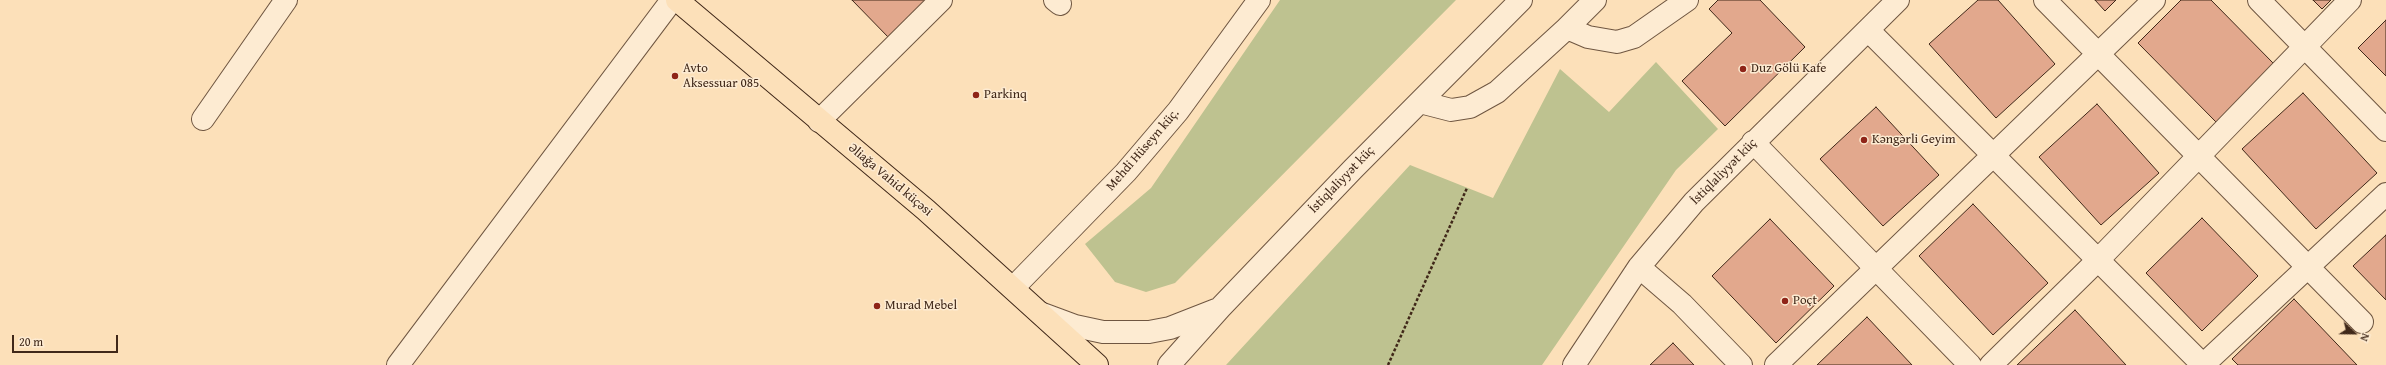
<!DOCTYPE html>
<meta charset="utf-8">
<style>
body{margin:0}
#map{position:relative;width:2386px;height:365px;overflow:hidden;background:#fce0b9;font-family:"Gentium Book Plus",serif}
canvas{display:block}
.north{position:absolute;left:2334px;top:313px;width:40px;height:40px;-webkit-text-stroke:3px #fdebd2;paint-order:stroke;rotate:112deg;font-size:11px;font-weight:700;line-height:16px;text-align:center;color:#402819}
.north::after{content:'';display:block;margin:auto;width:14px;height:18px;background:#402819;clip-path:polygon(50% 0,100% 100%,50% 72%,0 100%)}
.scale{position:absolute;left:12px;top:335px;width:106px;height:18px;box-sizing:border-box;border:2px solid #402819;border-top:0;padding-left:5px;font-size:12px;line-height:14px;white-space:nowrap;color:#402819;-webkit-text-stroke:3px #fdebd2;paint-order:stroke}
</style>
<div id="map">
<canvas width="2386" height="365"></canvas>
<div class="north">N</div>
<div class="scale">20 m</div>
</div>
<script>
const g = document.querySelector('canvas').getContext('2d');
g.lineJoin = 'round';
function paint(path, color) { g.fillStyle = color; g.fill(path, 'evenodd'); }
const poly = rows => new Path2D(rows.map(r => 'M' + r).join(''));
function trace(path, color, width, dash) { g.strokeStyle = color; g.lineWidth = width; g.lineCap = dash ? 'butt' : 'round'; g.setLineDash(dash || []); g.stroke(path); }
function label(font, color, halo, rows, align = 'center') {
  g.font = font + ' "Gentium Book Plus",serif'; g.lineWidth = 3; g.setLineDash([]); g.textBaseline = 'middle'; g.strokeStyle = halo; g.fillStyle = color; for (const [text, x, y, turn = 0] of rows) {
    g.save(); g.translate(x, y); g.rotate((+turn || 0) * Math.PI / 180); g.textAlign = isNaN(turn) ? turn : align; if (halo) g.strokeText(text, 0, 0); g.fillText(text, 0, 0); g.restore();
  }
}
paint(poly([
 [1280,0,1456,0,1175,283,1146,292,1115,282,1085,244,1151,188],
 [1656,62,1718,129,1676,170,1542,365,1226,365,1410,165,1493,198,1560,69,1609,112]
]), '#bec290');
const building = poly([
 [852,0,929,0,890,39,852,0],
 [1718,0,1760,0,1805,47,1725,126,1682,81,1732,33,1709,9,1718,0],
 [1978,0,1998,0,2055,64,1996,118,1929,44,1978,0],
 [2095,0,2116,0,2105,11,2095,0],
 [2181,0,2211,0,2274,64,2216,122,2138,43,2181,0],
 [2313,0,2331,0,2322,9,2313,0],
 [2386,20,2386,76,2358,48,2386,20],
 [2303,93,2377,173,2316,229,2242,149,2303,93],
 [2097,104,2159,173,2101,225,2039,157,2097,104],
 [1876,107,1939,175,1883,226,1820,159,1876,107],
 [1973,204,2048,283,1993,335,1919,256,1973,204],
 [2202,218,2258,276,2202,331,2146,273,2202,218],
 [1770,219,1834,286,1776,343,1712,276,1770,219],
 [2386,235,2386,300,2353,266,2386,235],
 [2294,299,2357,365,2238,365,2232,359,2294,299],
 [2075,310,2126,365,2017,365,2075,310],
 [1867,317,1912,365,1817,365,1867,317],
 [1673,343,1694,365,1650,365,1673,343]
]);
paint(building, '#e2a88d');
trace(building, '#402819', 1);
const minor = poly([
 [1055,0,1060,4],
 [2045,0,2362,322],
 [2259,0,2386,130],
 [1567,28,1595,0],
 [1868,30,2203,365],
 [1420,102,1451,110,1470,107,1497,92,1567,28,1588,37,1617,42,1634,37,1687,0],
 [203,119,286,0],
 [819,121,941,0],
 [1753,142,1970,365],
 [1639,267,1682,304,1741,365],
 [1013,288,1126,172,1178,111,1259,0],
 [1040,313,1075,326,1103,332,1149,332,1170,328,1216,310],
 [398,365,672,0],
 [1169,365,1220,308,1353,169,1521,0],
 [1574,365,1639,267,1694,202,1898,0],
 [1776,365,2154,0],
 [1991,365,2098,260,2350,0],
 [2203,365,2386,194]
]);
const major = poly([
 [677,0,926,210,1097,365]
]);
trace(minor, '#6f5641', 24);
trace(major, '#402819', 24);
trace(poly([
 [1388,365,1467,188]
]), '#402819', 2.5, [3, 2]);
trace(minor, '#fdebd2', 22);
trace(major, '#fce0b9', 22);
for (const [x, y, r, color] of [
 [1743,69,4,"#8f2418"],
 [675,76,4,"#8f2418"],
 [976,95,4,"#8f2418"],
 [1864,140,4,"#8f2418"],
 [1785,301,4,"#8f2418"],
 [877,306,4,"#8f2418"]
]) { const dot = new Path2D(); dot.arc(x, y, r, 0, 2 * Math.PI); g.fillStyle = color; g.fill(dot); trace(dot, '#fdebd2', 1.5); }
label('13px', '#402819', '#fdebd2', [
 ["Avto",683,69],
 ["Aksessuar 085",683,84],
 ["Duz Gölü Kafe",1751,69],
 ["Parkinq",984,95],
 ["Kəngərli Geyim",1872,140],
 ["Poçt",1793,301],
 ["Murad Mebel",885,306]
], 'left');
label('13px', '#402819', '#fdebd2', [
 ["Mehdi Hüseyn küç.",1143,150,-49],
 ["İstiqlaliyyət küç",1724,172,-45],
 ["Əliağa Vahid küçəsi",890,180,40],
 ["İstiqlaliyyət küç",1342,180,-46]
]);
</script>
